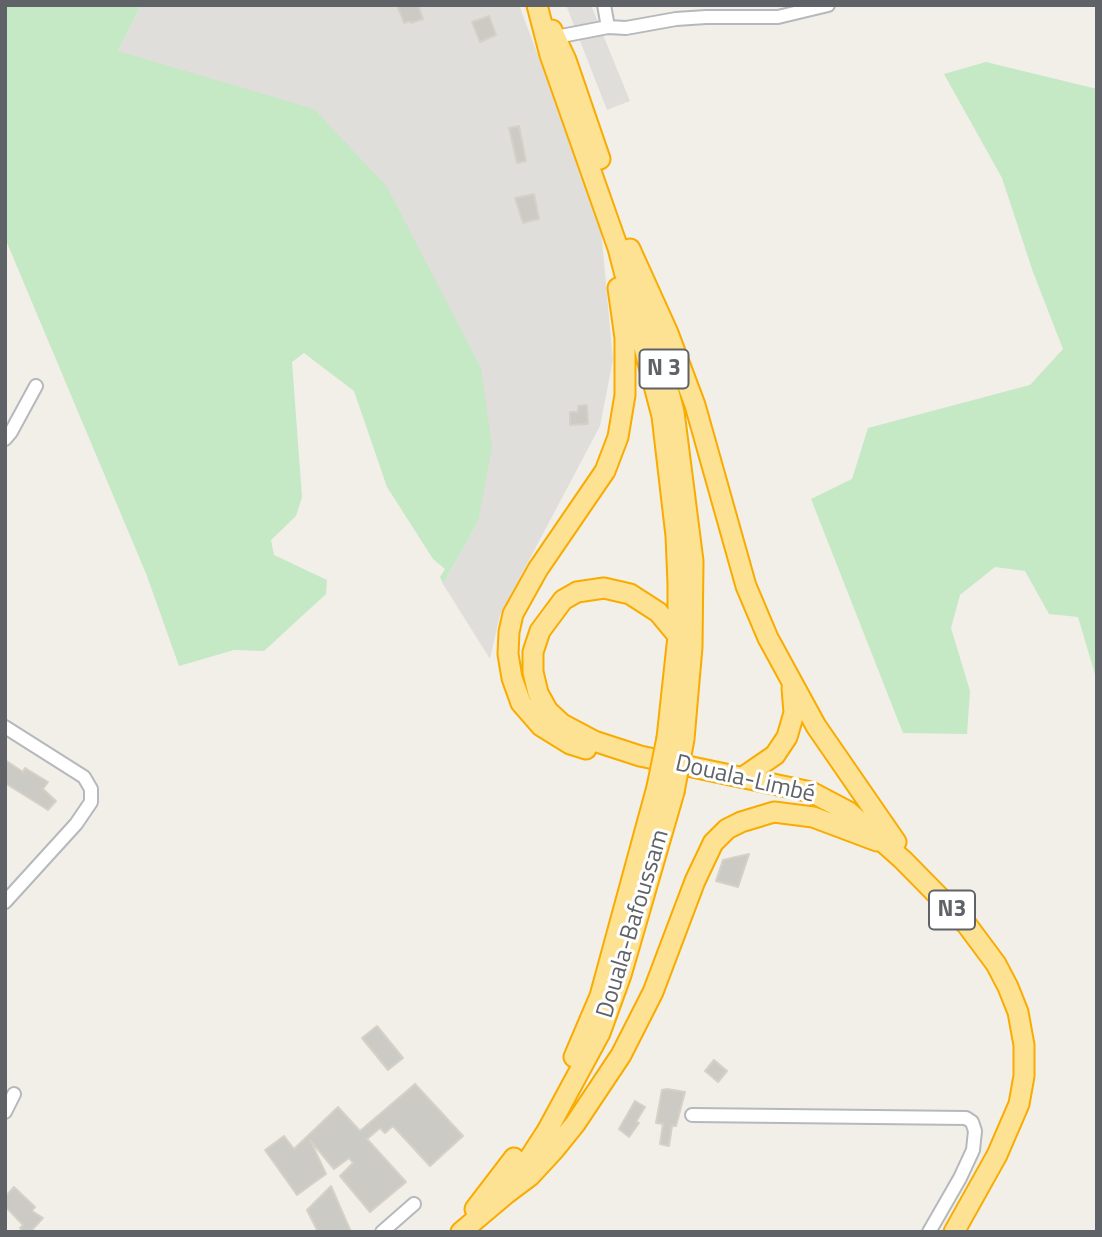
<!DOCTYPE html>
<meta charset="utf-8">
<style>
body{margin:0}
#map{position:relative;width:1102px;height:1237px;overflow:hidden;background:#f1efe8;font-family:"Titillium Web",sans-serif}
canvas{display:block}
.frame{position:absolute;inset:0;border:7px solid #5f6368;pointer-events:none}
</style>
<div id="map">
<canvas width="1102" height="1237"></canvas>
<div class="frame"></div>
</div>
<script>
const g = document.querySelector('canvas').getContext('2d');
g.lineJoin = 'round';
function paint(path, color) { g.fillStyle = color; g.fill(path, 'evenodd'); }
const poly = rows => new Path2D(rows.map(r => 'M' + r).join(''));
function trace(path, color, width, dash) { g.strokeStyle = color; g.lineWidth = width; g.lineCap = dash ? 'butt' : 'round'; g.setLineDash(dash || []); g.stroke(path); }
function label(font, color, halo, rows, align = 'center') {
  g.font = font + ' "Titillium Web",sans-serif'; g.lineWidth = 6; g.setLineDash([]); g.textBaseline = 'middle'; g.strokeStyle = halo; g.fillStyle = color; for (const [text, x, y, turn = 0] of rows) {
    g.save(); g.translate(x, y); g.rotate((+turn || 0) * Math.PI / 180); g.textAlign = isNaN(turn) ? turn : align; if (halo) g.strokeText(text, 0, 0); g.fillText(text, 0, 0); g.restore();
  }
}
paint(poly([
 [141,5,519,5,600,219,613,360,600,426,500,615,490,659,443,584,478,522,481,368,433,278,118,51],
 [566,5,591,5,630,101,607,110]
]), '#e0deda');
paint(poly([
 [5,5,141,5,118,51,314,109,387,187,481,368,492,447,478,522,443,584,440,577,445,569,433,559,387,487,354,391,304,353,292,362,302,497,296,516,271,540,274,555,327,580,326,594,264,651,234,650,179,666,147,576,5,238],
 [986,62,1097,89,1097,681,1078,617,1049,614,1025,571,995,567,960,595,951,628,970,691,967,734,903,733,811,499,852,479,868,428,1030,385,1063,349,1033,272,1002,178,944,74]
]), '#c5e8c5');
const building = poly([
 [397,5,418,5,423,19,411,23,410,21,404,23,397,5],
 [489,16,496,35,480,42,472,22,489,16],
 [519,126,526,161,517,163,509,128,519,126],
 [534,194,539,219,523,223,515,198,534,194],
 [587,405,588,424,570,425,570,412,578,412,578,406,587,405],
 [5,760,23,772,25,768,48,782,43,789,56,801,48,810,5,783,5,760],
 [749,854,738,887,716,881,723,860,749,854],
 [377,1026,403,1058,388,1070,362,1038,377,1026],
 [714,1060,727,1071,718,1082,705,1071,714,1060],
 [415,1084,463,1136,430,1166,393,1126,385,1133,380,1128,367,1139,406,1182,370,1212,340,1176,353,1163,349,1158,334,1169,310,1140,326,1174,297,1195,265,1150,284,1136,294,1149,338,1107,360,1131,415,1084],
 [667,1089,685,1092,676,1126,672,1126,669,1146,660,1144,663,1124,656,1123,662,1090,667,1089],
 [635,1101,645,1107,636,1122,639,1123,629,1137,619,1129,635,1101],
 [331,1186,351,1232,318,1232,307,1210,331,1186],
 [14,1187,35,1207,32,1211,43,1218,30,1232,24,1232,20,1228,23,1225,5,1206,5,1197,14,1187]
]);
paint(building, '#cccac5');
trace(building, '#d6d1c6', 2);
const minor = poly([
 [608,27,626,28,676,19,706,17,778,17,828,5],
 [556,37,608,27,604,5],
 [5,439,11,432,36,386],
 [5,727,84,777,91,789,91,802,76,824,5,902],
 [5,1112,14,1094],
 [692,1115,966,1118,972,1122,975,1131,973,1150,960,1178,929,1232],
 [382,1232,414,1204]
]);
const highway = poly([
 [537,5,550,55,618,248,662,416,676,536,678,584,678,636,667,738],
 [552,30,566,60,600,159],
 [630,249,668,333,695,405,746,586,768,638,816,726,896,842],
 [644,294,674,412,693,561,692,647,684,739],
 [678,636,658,612,630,594,604,588,577,592,563,600,540,631,533,652,533,672,538,693,548,711,562,724,594,741,640,756,811,792,849,812,903,860,967,925,996,964,1008,987,1018,1012,1024,1045,1024,1076,1019,1104,997,1155,954,1232],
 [586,749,570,744,541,726,521,703,512,678,508,654,509,632,513,614,538,569,605,471,618,437,625,395,625,338,618,288],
 [743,777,775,755,787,737,794,713,792,688],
 [574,1057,600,996,657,787],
 [506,1194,530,1176,554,1150,575,1124,621,1055,653,992,695,881,713,843,727,829,741,822,774,812,813,817,877,841],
 [475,1209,514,1158],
 [461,1232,506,1194,547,1131,600,1033,621,975,674,792]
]);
trace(minor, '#b5b8bc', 16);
trace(highway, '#f9ab00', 23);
trace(minor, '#fff', 12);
trace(highway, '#fde293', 19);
const highwayBridge = poly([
 [657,787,667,738],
 [674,792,684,739]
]);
trace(highwayBridge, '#f9ab00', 23, []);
trace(highwayBridge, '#fde293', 19);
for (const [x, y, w] of [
 [664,369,49],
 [952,910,46]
]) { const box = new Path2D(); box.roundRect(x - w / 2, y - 19.5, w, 39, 5); g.fillStyle = '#fff'; g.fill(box); trace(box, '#5f6368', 2); }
label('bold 23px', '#5f6368', null, [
 ["N 3",664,369],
 ["N3",952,910]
]);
label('24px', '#5f6368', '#fff', [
 ["Douala-Limbé",745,780,13],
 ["Douala-Bafoussam",634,924,-73]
]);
</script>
